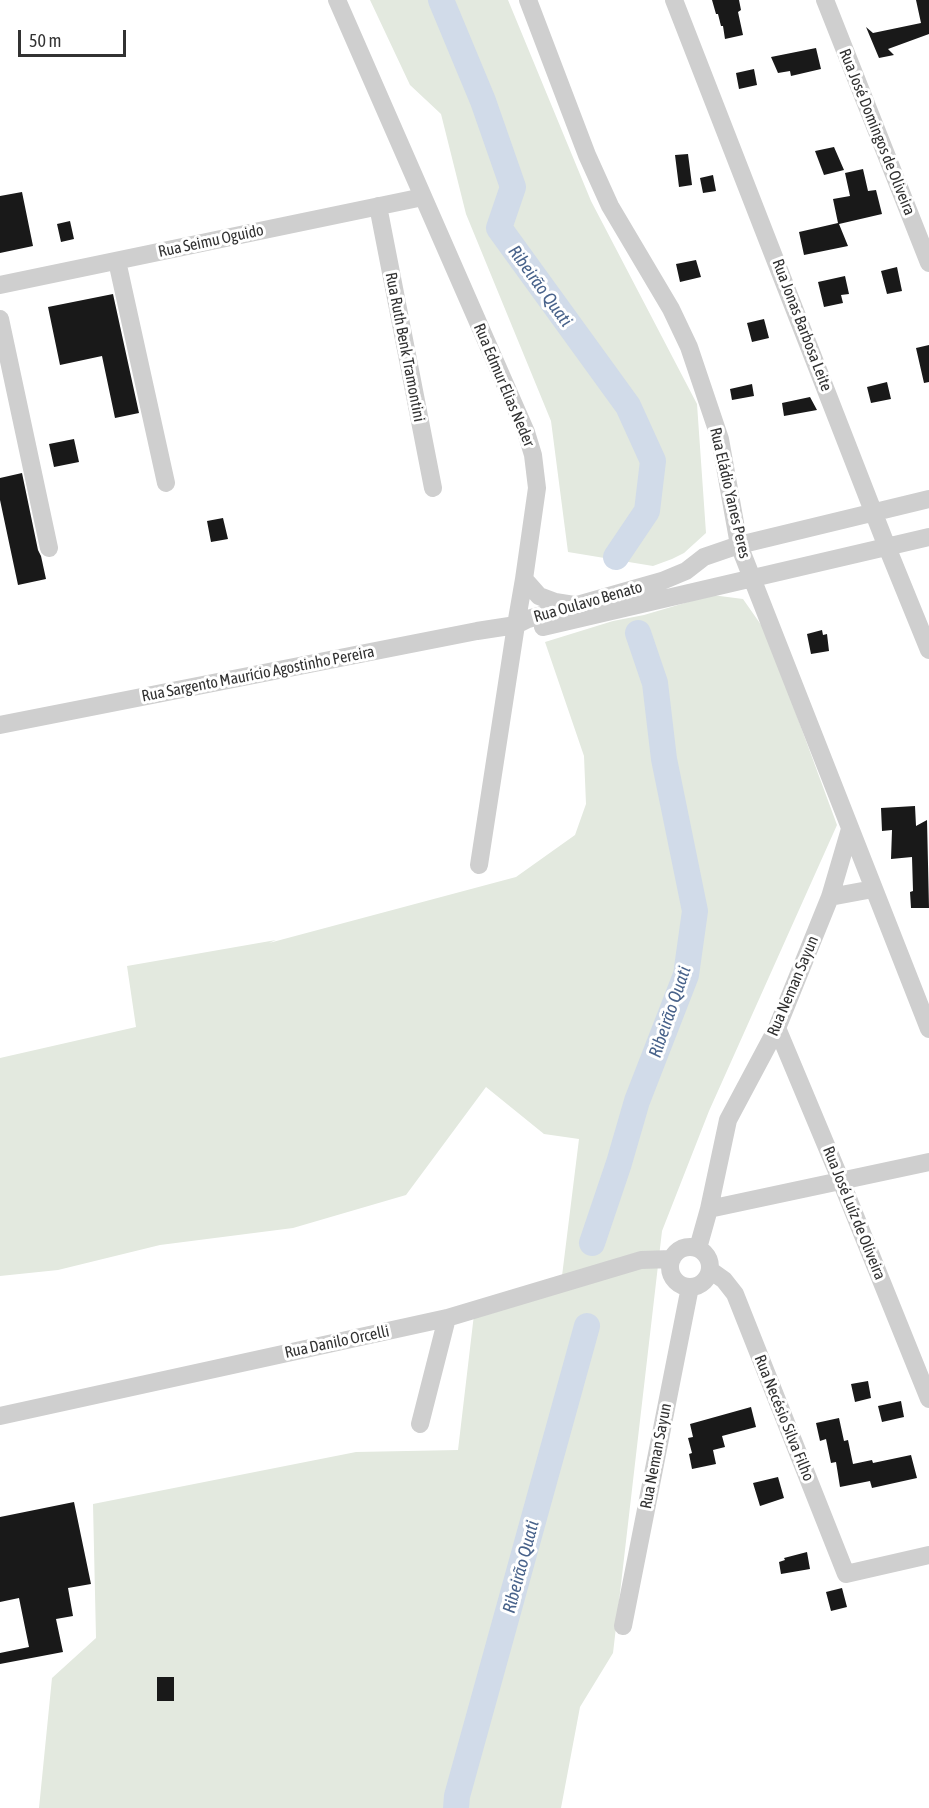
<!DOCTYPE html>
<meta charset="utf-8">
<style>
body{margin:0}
#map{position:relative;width:929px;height:1808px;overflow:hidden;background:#fff;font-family:"Asap Condensed",sans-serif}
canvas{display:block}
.scale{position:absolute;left:18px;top:30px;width:108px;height:27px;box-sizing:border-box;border:3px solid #323232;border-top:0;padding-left:8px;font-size:18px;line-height:21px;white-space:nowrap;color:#323232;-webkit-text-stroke:4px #fff;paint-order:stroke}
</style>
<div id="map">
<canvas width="929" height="1808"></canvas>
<div class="scale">50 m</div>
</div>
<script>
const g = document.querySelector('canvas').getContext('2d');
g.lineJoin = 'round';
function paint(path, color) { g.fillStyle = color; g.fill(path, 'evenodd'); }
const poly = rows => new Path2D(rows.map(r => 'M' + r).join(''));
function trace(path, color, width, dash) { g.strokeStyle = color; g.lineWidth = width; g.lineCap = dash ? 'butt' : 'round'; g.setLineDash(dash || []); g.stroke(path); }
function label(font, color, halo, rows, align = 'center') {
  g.font = font + ' "Asap Condensed",sans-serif'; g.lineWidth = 6; g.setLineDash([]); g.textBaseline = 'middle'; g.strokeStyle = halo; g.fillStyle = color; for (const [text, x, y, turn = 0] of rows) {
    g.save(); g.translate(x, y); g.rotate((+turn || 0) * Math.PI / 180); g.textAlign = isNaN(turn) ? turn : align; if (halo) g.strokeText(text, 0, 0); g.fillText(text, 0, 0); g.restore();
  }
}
paint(poly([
 [370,0,508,0,591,201,697,404,706,533,684,553,672,559,653,566,568,552,551,421,466,214,441,114,410,85],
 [712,595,743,599,766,632,837,825,709,1111,662,1231,613,1653,580,1707,561,1808,39,1808,52,1678,96,1638,93,1504,356,1452,458,1450,475,1306,560,1292,579,1139,544,1134,486,1087,406,1195,293,1228,160,1245,58,1270,0,1276,0,1058,136,1027,127,966,276,940,269,943,516,877,575,835,586,804,584,756,545,642,613,621,644,615]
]), '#e3e9df');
trace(poly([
 [441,0,483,101,513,187,499,228,628,406,653,461,647,511,616,557],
 [592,1243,619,1163,637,1101,686,975,695,911,664,759,655,683,638,633],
 [456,1808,457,1796,587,1326]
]), '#d1dbe9', 26);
paint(poly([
 [712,0,739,0,741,10,738,12,743,35,725,39,723,26,721,26,718,14,716,14],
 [916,0,929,0,929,34,888,49,894,55,879,58,866,27,873,33,921,23],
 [816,48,821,69,791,76,790,71,778,73,771,57],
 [754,69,757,85,739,89,736,73],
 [834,147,844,170,824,175,815,151],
 [688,154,692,185,679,187,675,155],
 [863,169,868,191,876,190,882,214,839,224,848,246,804,255,799,232,838,223,833,199,850,196,845,173],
 [713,175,716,191,703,193,700,178],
 [22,192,33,246,0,253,0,196],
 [70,221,74,239,61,242,57,224],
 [696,260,701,277,680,282,676,264],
 [897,267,902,291,887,294,881,271],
 [845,276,849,294,841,295,843,303,824,307,818,282],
 [113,294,139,413,115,418,102,356,60,365,48,307],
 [764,319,769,338,752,342,747,323],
 [929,345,929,382,924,383,916,348],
 [887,382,891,399,871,403,867,387],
 [752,384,754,396,732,400,730,389],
 [810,397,817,410,784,416,782,403],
 [74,439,79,462,54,467,49,444],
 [22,473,38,550,41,556,46,579,18,585,0,500,0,478],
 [223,518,228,539,211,542,207,521],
 [822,630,823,635,827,634,829,651,811,654,807,634],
 [915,806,916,826,927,820,929,908,911,908,910,892,913,891,912,857,891,859,892,830,882,831,881,808],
 [868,1381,871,1398,855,1402,851,1384],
 [901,1401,904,1417,882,1422,878,1406],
 [751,1407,756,1427,722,1436,725,1447,713,1450,716,1464,692,1469,689,1454,692,1453,688,1438,693,1437,690,1424],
 [839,1418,844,1441,848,1440,853,1464,872,1460,873,1463,911,1455,917,1478,872,1488,870,1481,840,1487,836,1462,831,1463,826,1439,820,1441,816,1423],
 [778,1477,784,1498,760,1506,753,1483],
 [74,1502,91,1584,68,1588,73,1616,56,1619,63,1652,0,1664,0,1653,29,1647,19,1598,0,1602,0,1517],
 [807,1552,810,1569,781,1574,779,1562,785,1560,784,1558],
 [842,1588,847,1607,831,1611,826,1592],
 [157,1677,174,1677,174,1701,157,1701]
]), '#191919');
trace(poly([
 [337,0,526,432,533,455,537,488,524,579,516,625,479,865],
 [528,0,587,155,610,206,671,309,689,347,720,439,739,545,929,1029],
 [674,0,887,547,929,650],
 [825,0,929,263],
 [378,206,433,488],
 [117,261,166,483],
 [0,285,423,197],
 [0,319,49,548],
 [524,579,539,596,555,602,574,605],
 [543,627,929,537],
 [0,725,477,631,516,625,528,619,662,581,686,571,704,557,739,545,929,499],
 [830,897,873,889],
 [777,1028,841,1181,929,1399],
 [709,1209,728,1120,777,1028,830,897,850,829],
 '670 1267a20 20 0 1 1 40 0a20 20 0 1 1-40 0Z',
 [698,1248,709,1209,929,1162],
 [710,1270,724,1280,735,1294,846,1574,929,1555],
 [0,1416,447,1318,641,1260,672,1259],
 [420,1424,447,1318],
 [623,1626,690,1287]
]), '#cfcfcf', 18);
label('16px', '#323232', '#fff', [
 ["Rua José Domingos de Oliveira",877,132,68],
 ["Rua Seimu Oguido",211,241,-12],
 ["Rua Jonas Barbosa Leite",802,325,69],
 ["Rua Ruth Benk Tramontini",405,347,79],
 ["Rua Edmur Elias Neder",504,385,67],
 ["Rua Eládio Yanes Peres",730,493,77],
 ["Rua Oulavo Benato",588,602,-16],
 ["Rua Sargento Maurício Agostinho Pereira",258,674,-11],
 ["Rua Neman Sayun",793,986,-67],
 ["Rua José Luíz de Oliveira",854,1213,68],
 ["Rua Danilo Orcelli",337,1342,-12],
 ["Rua Necésio Silva Filho",784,1418,68],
 ["Rua Neman Sayun",656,1456,-79]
]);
label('italic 18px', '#49638b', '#fff', [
 ["Ribeirão Quati",540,286,54],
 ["Ribeirão Quati",670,1012,-71],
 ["Ribeirão Quati",521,1567,-75]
]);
</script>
